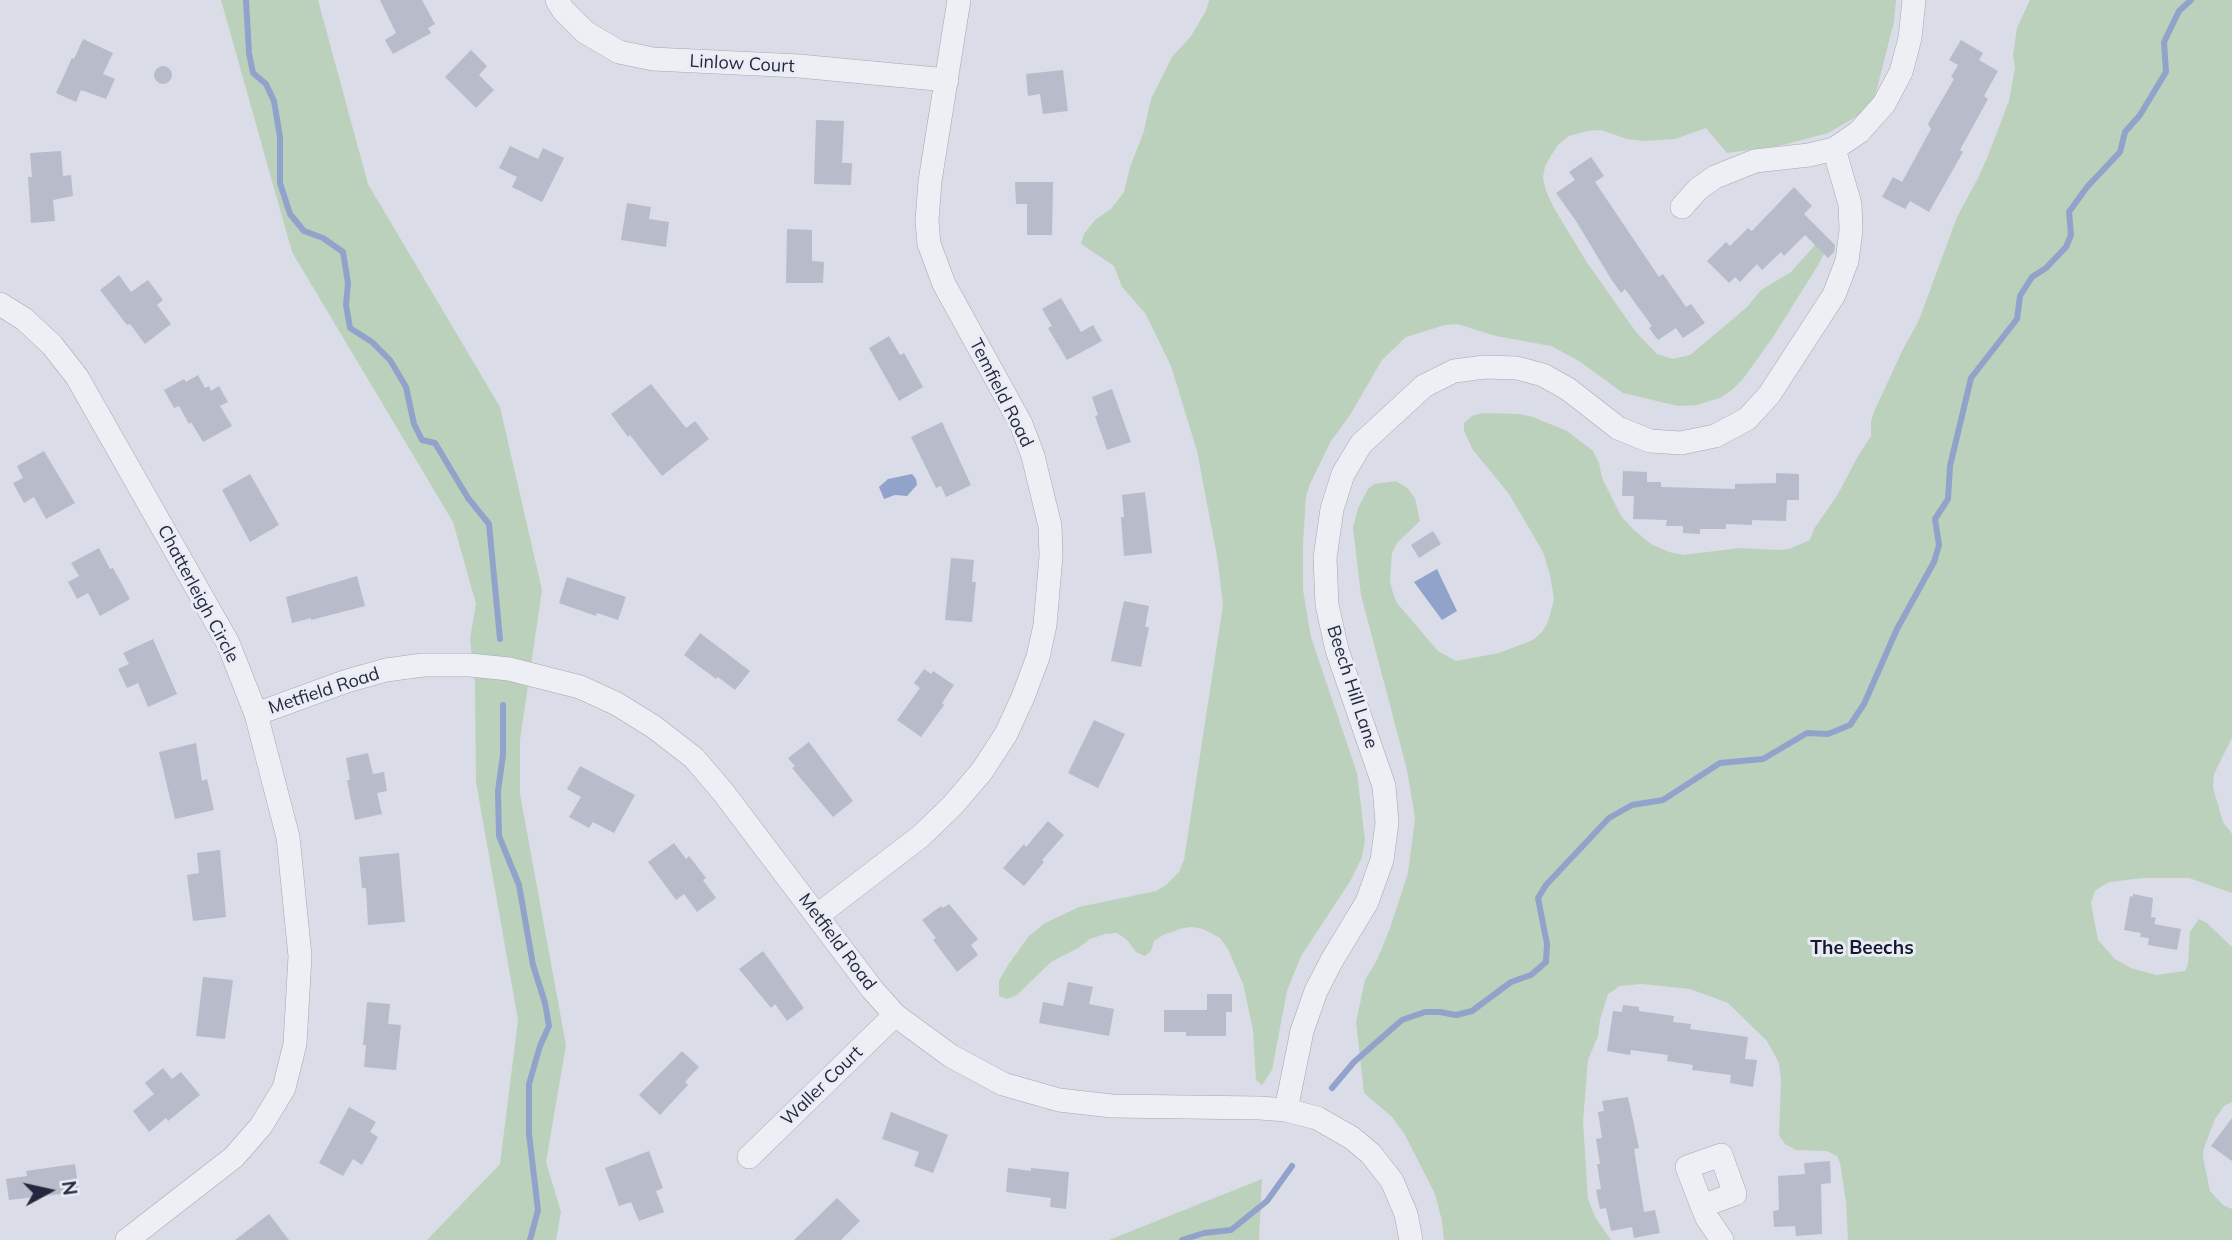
<!DOCTYPE html>
<style>
body{margin:0}
#map{position:relative;width:2232px;height:1240px;overflow:hidden;background:#dadde7;font-family:Mulish,sans-serif}
canvas{display:block}
.north{position:absolute;left:14px;top:1156px;width:70px;height:70px;-webkit-text-stroke:5px #eaecf5;paint-order:stroke;rotate:82deg;font-size:19px;font-weight:700;line-height:28px;text-align:center;color:#23283e}
.north::after{content:'';display:block;margin:auto;width:24px;height:32px;background:#23283e;clip-path:polygon(50% 0,100% 100%,50% 72%,0 100%)}
</style>
<div id="map">
<canvas width="2232" height="1240"></canvas>
<div class="north">N</div>
</div>
<script>
const g = document.querySelector('canvas').getContext('2d');
g.lineJoin = 'round';
function paint(path, color) { g.fillStyle = color; g.fill(path, 'evenodd'); }
const poly = rows => new Path2D(rows.map(r => 'M' + r).join(''));
function trace(path, color, width, dash) { g.strokeStyle = color; g.lineWidth = width; g.lineCap = dash ? 'butt' : 'round'; g.setLineDash(dash || []); g.stroke(path); }
function label(font, color, halo, rows, align = 'center') {
  g.font = font + ' Mulish,sans-serif'; g.lineWidth = 6; g.setLineDash([]); g.textBaseline = 'middle'; g.strokeStyle = halo; g.fillStyle = color; for (const [text, x, y, turn = 0] of rows) {
    g.save(); g.translate(x, y); g.rotate((+turn || 0) * Math.PI / 180); g.textAlign = isNaN(turn) ? turn : align; if (halo) g.strokeText(text, 0, 0); g.fillText(text, 0, 0); g.restore();
  }
}
paint(poly([
 [221,0,318,0,368,184,500,407,542,590,520,740,520,794,566,1045,546,1162,561,1212,556,1240,427,1240,500,1164,518,1020,476,782,475,684,470,639,476,604,453,522,292,252],
 [1209,0,1896,0,1894,22,1872,108,1828,133,1779,146,1727,153,1706,128,1675,139,1642,141,1627,139,1601,130,1587,131,1569,136,1557,146,1545,166,1543,178,1546,191,1554,208,1586,261,1636,332,1657,354,1673,359,1690,355,1747,307,1761,290,1791,272,1823,236,1825,252,1817,267,1773,337,1743,379,1732,390,1720,398,1697,405,1678,406,1623,393,1579,361,1551,346,1496,336,1457,324,1445,325,1406,337,1382,360,1350,415,1331,441,1310,484,1306,497,1303,543,1303,590,1311,637,1357,773,1365,840,1362,857,1351,880,1301,956,1287,991,1272,1070,1262,1085,1256,1080,1253,1030,1243,984,1228,949,1220,938,1203,929,1192,927,1183,928,1163,935,1154,941,1151,951,1145,956,1136,952,1127,940,1117,933,1105,934,1090,939,1078,948,1051,962,1017,995,1007,999,999,996,999,981,1008,965,1029,936,1045,923,1079,907,1156,891,1166,885,1179,872,1184,860,1223,605,1217,556,1197,451,1171,366,1145,313,1122,287,1114,266,1081,244,1084,234,1095,220,1111,209,1124,192,1130,167,1144,131,1151,99,1172,57,1191,36,1206,11],
 [2030,0,2232,0,2232,738,2214,774,2213,788,2223,822,2232,834,2232,893,2189,878,2143,878,2110,882,2102,886,2095,891,2091,903,2098,940,2115,959,2131,968,2156,975,2185,971,2188,964,2190,932,2199,919,2207,923,2232,947,2232,1102,2224,1106,2215,1119,2204,1148,2203,1157,2210,1191,2223,1205,2232,1209,2232,1240,1848,1240,1846,1202,1840,1163,1837,1156,1827,1151,1796,1150,1785,1144,1779,1135,1781,1080,1779,1063,1767,1041,1728,1003,1690,989,1642,984,1620,986,1608,994,1600,1020,1598,1036,1588,1060,1583,1121,1588,1199,1595,1217,1611,1240,1444,1240,1442,1221,1435,1194,1405,1135,1392,1117,1364,1093,1356,1022,1365,980,1377,960,1390,928,1408,873,1415,818,1407,770,1361,595,1353,528,1358,508,1368,489,1374,484,1396,481,1407,488,1415,498,1420,521,1397,543,1392,553,1390,581,1393,593,1397,603,1438,651,1456,661,1499,653,1533,640,1542,632,1548,622,1554,599,1550,575,1543,552,1509,494,1473,450,1464,431,1464,423,1472,416,1483,413,1520,414,1533,417,1567,431,1593,451,1599,463,1602,478,1621,516,1633,529,1651,544,1669,552,1683,555,1740,548,1779,550,1789,549,1810,540,1814,529,1838,494,1858,456,1871,436,1871,421,1874,412,1902,351,1919,320,1957,217,1978,178,1987,158,2009,101,2015,68,2013,55,2017,28],
 [1262,1179,1259,1240,1109,1240]
]), '#bcd1bb');
paint(poly([
 [912,474,916,479,917,485,907,496,895,495,884,499,879,487,888,479],
 [1437,569,1457,611,1442,620,1414,582]
]), '#91a3cb');
trace(poly([
 [246,0,249,53,253,73,266,84,274,101,280,137,280,183,290,214,304,231,323,238,343,252,348,283,346,305,350,328,372,342,390,360,406,387,414,424,422,440,435,443,468,498,489,524,500,639],
 [503,705,503,755,498,791,499,836,519,885,533,965,545,1003,549,1026,540,1046,529,1084,529,1134,538,1210,530,1240],
 [1332,1088,1354,1062,1402,1020,1425,1012,1440,1012,1456,1015,1472,1011,1511,982,1531,975,1546,962,1547,944,1538,898,1546,885,1609,818,1632,805,1663,800,1720,763,1763,759,1807,733,1828,734,1850,725,1864,704,1897,629,1934,562,1939,545,1935,519,1948,499,1950,466,1971,378,2017,319,2020,296,2032,277,2046,268,2066,247,2071,235,2069,212,2087,187,2120,152,2125,132,2140,115,2166,72,2164,42,2179,11,2191,0],
 [1182,1240,1204,1233,1231,1230,1267,1201,1292,1166]
]), '#91a3cb', 6);
paint(poly([
 [380,0,422,0,435,24,428,28,431,33,393,54,385,40,396,33],
 [83,39,113,53,103,74,115,79,106,99,81,90,76,102,56,93,72,58,74,59],
 [1961,40,1983,53,1979,60,1998,71,1984,96,1988,99,1960,150,1963,152,1929,212,1910,201,1905,209,1882,197,1893,177,1902,182,1931,129,1928,124,1954,79,1951,77,1958,65,1949,60],
 [471,50,487,66,479,75,494,90,476,108,445,77],
 '154 75a9 9 0 1 1 18 0a9 9 0 1 1-18 0Z',
 [1063,70,1068,111,1043,114,1040,94,1028,96,1026,74],
 [816,120,844,121,842,163,852,163,851,185,814,184],
 [510,146,538,159,543,148,564,158,542,202,512,187,517,177,499,168],
 [61,151,63,176,71,175,73,196,53,200,55,221,31,223,28,177,32,177,30,153],
 [1591,157,1604,176,1595,182,1659,277,1663,274,1686,307,1691,304,1705,323,1683,338,1676,328,1658,340,1649,328,1652,326,1625,289,1621,293,1611,279,1576,221,1556,193,1575,180,1569,172],
 [1015,182,1053,182,1052,235,1027,235,1027,204,1016,204],
 [1794,187,1812,206,1804,214,1835,245,1834,252,1828,258,1805,235,1784,256,1781,252,1762,270,1757,264,1740,282,1735,277,1729,283,1707,261,1726,242,1730,246,1748,228,1752,231],
 [627,203,651,207,649,219,669,222,666,247,621,240],
 [787,229,812,230,812,261,824,262,823,283,786,283],
 [119,275,131,292,148,280,163,300,157,305,171,324,145,344,130,324,127,325,100,290],
 [1061,298,1081,332,1093,325,1102,341,1067,360,1048,328,1052,326,1042,309],
 [889,336,900,355,904,353,923,387,899,401,869,348],
 [198,375,205,388,209,386,211,391,219,386,228,402,220,406,232,426,203,442,191,422,189,424,179,406,174,408,164,390,184,379,186,382],
 [651,384,686,428,695,421,709,439,662,476,630,435,628,437,611,414],
 [1112,389,1131,442,1107,450,1095,416,1098,415,1092,397],
 [942,422,971,485,946,497,941,486,936,488,911,437],
 [44,451,75,503,46,519,34,497,24,503,13,483,23,478,17,466],
 [1623,471,1647,472,1647,482,1661,482,1661,487,1735,489,1735,484,1776,483,1776,473,1799,474,1799,500,1787,500,1786,521,1752,520,1752,525,1726,524,1726,529,1700,529,1700,534,1683,533,1683,526,1666,526,1667,520,1633,519,1634,496,1622,496],
 [250,474,279,525,250,542,222,490],
 [1145,492,1152,553,1124,556,1121,517,1124,517,1122,495],
 [1433,531,1441,544,1419,558,1411,545],
 [99,548,110,569,113,568,130,599,100,616,88,593,77,599,68,582,79,576,71,563],
 [951,558,974,560,972,582,976,582,972,622,945,620],
 [357,576,365,606,311,620,311,618,292,623,286,597],
 [567,577,626,597,618,620,597,613,596,616,559,603],
 [1124,601,1149,606,1145,627,1149,627,1141,667,1111,661],
 [700,633,750,671,735,690,718,677,716,679,684,655],
 [153,639,177,694,148,707,138,683,127,688,118,669,129,664,123,653],
 [924,669,931,674,933,671,954,685,942,703,944,705,921,737,897,720,920,688,914,683],
 [1094,720,1125,734,1098,788,1068,773],
 [809,742,853,801,833,817,792,768,795,766,788,758],
 [196,743,202,781,207,779,214,810,175,819,159,752],
 [368,753,373,774,384,772,387,791,377,793,382,814,355,820,347,780,350,780,346,758],
 [580,766,635,795,614,833,593,822,589,828,569,817,581,797,567,789],
 [1048,821,1064,835,1042,860,1044,862,1024,886,1003,868,1024,844,1026,847],
 [674,843,686,859,689,856,706,878,703,880,716,898,697,912,684,894,676,900,648,862],
 [220,850,226,917,193,921,187,875,199,873,197,853],
 [399,853,405,922,368,925,366,888,362,888,359,857],
 [2133,894,2153,898,2151,917,2156,918,2154,924,2181,929,2177,950,2148,945,2149,938,2140,937,2141,933,2124,930,2130,896,2133,897],
 [949,904,978,939,971,945,978,955,957,972,933,940,936,938,922,920,941,906,943,908],
 [763,951,804,1008,787,1021,775,1004,771,1008,739,969],
 [203,977,233,980,225,1039,196,1036],
 [1068,982,1093,987,1089,1004,1114,1009,1109,1036,1039,1023,1043,1002,1063,1006],
 [1207,994,1232,994,1232,1012,1226,1012,1226,1036,1186,1036,1186,1032,1164,1032,1164,1010,1207,1010],
 [367,1002,390,1004,388,1024,401,1025,396,1070,364,1067,366,1045,363,1045],
 [1623,1005,1639,1007,1639,1011,1674,1016,1673,1022,1691,1024,1690,1029,1748,1037,1745,1059,1757,1060,1753,1087,1730,1083,1731,1075,1692,1070,1693,1065,1667,1061,1668,1055,1631,1050,1630,1055,1607,1051,1613,1011,1622,1012],
 [682,1051,699,1067,685,1082,688,1085,660,1115,639,1095],
 [163,1068,172,1079,181,1072,200,1095,168,1121,166,1118,149,1132,133,1111,154,1094,145,1083],
 [1628,1097,1639,1148,1634,1149,1644,1212,1655,1210,1660,1233,1634,1238,1632,1227,1611,1231,1606,1208,1600,1209,1596,1190,1601,1189,1597,1164,1600,1164,1596,1139,1602,1138,1598,1112,1604,1111,1602,1101],
 [349,1107,376,1122,370,1132,378,1137,362,1165,353,1159,343,1176,319,1163],
 [891,1112,948,1135,933,1173,914,1166,919,1152,882,1139],
 [2232,1118,2232,1161,2211,1146],
 [649,1151,663,1188,656,1191,664,1212,639,1221,631,1202,619,1206,605,1168],
 [1830,1161,1831,1183,1821,1184,1822,1234,1796,1236,1795,1226,1774,1227,1773,1211,1779,1210,1778,1176,1805,1174,1804,1163],
 [75,1164,79,1192,9,1200,6,1179,27,1176,26,1171],
 [1008,1168,1031,1171,1031,1168,1069,1172,1066,1209,1050,1207,1051,1198,1006,1192],
 [837,1198,860,1221,841,1240,794,1240],
 [269,1214,289,1240,235,1240]
]), '#b7bbca');
const street = poly([
 [557,0,563,10,585,32,619,52,653,59,799,66,947,80],
 [1682,207,1698,189,1715,177,1755,161,1809,155,1834,149,1859,132,1884,104,1901,72,1910,38,1914,0],
 [0,304,24,319,52,345,77,377,228,643,256,714,288,837,300,956,295,1044,284,1088,261,1126,234,1157,127,1240],
 [256,714,347,681,386,670,423,665,470,665,509,669,580,687,617,704,654,727,694,758,723,792,872,989,895,1015,951,1056,1003,1084,1059,1100,1112,1106,1260,1108,1286,1110,1317,1118,1352,1138,1371,1154,1392,1181,1406,1214,1411,1240],
 [818,915,921,836,953,805,982,771,1006,734,1023,697,1038,657,1045,625,1051,556,1050,526,1033,456,1021,424,944,284,929,244,927,221,930,181,959,0],
 [1286,1110,1302,1031,1316,991,1332,960,1367,902,1382,860,1387,823,1384,786,1337,650,1327,605,1325,558,1332,509,1343,474,1361,444,1424,386,1454,371,1485,367,1517,368,1543,375,1568,389,1618,428,1650,441,1681,443,1715,436,1747,419,1769,395,1834,295,1847,261,1851,230,1850,204,1834,149],
 [749,1157,895,1015],
 [1702,1206,1735,1194,1721,1155,1687,1167,1702,1206,1707,1218,1722,1240]
]);
trace(street, '#a3a7b4', 24);
trace(street, '#edeff5', 23);
label('18px', '#23283e', '#eaecf5', [
 ["Linlow Court",742,64,3],
 ["Temfield Road",1001,393,63],
 ["Chatterleigh Circle",198,594,62],
 ["Beech Hill Lane",1352,687,72],
 ["Metfield Road",324,691,-18],
 ["Metfield Road",837,942,53],
 ["Waller Court",822,1086,-44]
]);
label('bold 19px', '#161a2e', '#eaecf5', [
 ["The Beechs",1862,948]
]);
</script>
